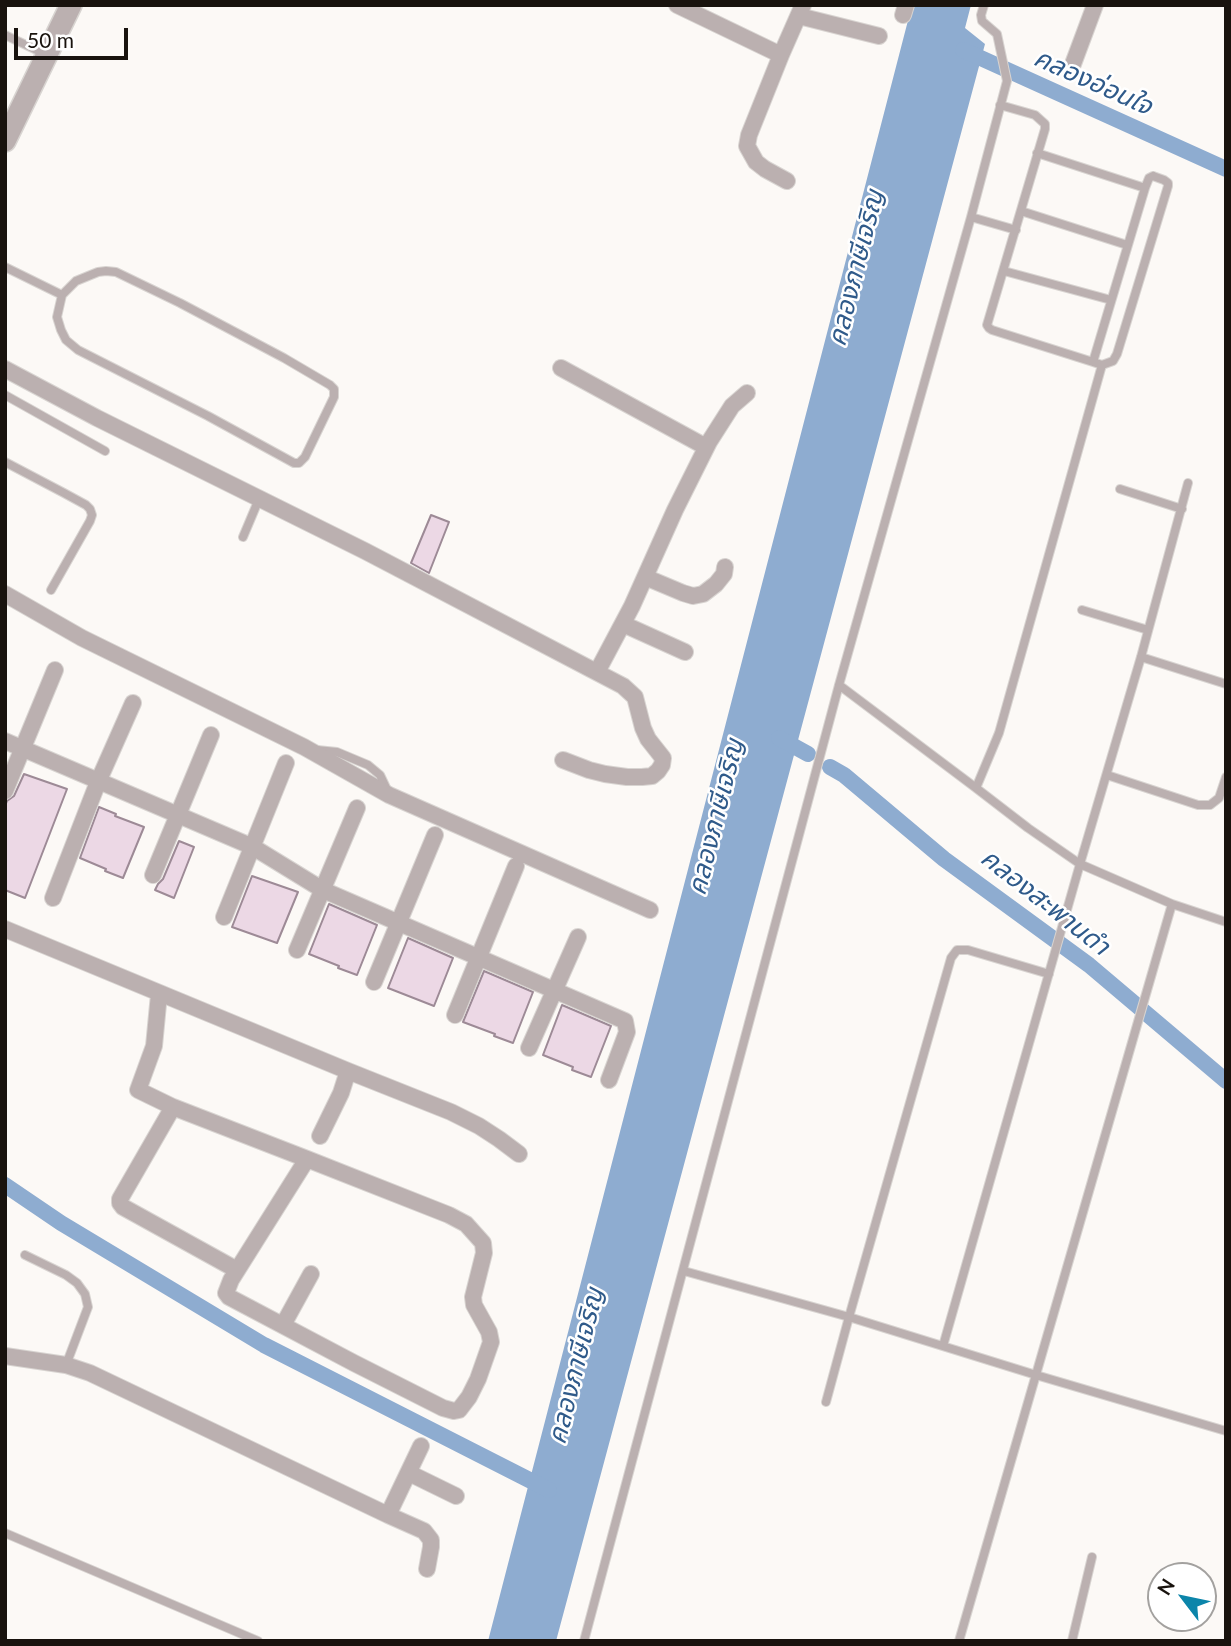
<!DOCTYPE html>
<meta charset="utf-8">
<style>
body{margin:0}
#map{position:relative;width:1231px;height:1646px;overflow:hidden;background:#fcf9f6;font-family:Lato,sans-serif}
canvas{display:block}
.frame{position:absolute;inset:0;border:7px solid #19130e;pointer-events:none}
.north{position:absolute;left:1147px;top:1562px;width:70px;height:70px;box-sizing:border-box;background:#fff;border:2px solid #a3a19f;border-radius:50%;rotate:302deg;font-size:19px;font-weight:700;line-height:28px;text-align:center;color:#19130e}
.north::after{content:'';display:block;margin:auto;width:24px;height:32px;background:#0c85aa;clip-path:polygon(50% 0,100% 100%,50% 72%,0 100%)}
.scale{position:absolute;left:14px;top:28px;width:114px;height:32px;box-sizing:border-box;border:4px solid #19130e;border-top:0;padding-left:9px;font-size:21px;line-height:24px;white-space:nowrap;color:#19130e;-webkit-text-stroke:5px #fff;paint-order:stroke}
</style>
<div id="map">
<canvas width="1231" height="1646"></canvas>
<div class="frame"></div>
<div class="north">N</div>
<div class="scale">50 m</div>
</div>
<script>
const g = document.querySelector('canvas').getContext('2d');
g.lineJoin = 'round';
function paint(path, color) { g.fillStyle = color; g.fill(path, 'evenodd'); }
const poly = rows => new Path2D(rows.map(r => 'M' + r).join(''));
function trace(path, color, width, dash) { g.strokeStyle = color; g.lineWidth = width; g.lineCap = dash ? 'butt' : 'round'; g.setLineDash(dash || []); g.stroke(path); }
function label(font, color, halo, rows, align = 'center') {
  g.font = font + ' Lato,"Noto Sans Thai",sans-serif'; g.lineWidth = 5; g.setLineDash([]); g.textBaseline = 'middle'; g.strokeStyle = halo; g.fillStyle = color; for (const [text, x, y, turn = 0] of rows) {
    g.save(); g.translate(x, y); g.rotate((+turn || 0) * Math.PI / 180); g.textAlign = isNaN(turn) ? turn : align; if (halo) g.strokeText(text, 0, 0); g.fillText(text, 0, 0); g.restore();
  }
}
paint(poly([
 [912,5,971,5,965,28,985,44,556,1641,488,1641]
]), '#8eacd0');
trace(poly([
 [963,50,1226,169],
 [779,738,808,754],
 [830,767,844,775,944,859,1089,965,1226,1081],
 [5,1185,61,1223,264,1345,549,1490]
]), '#8eacd0', 16);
const building = poly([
 [431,515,449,522,429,573,411,563,431,515],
 [24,774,67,789,25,898,5,890,5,806,7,801,14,796,24,774],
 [99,807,116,814,115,816,144,827,123,878,105,871,106,869,80,858,99,807],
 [179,841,194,847,174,898,155,890,158,884,163,879,179,841],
 [252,876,298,892,277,943,232,927,252,876],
 [329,904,377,925,357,975,338,968,339,966,309,954,329,904],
 [408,938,453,958,434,1006,388,988,408,938],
 [484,971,533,992,513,1043,494,1036,495,1034,463,1022,484,971],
 [562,1005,611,1026,591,1077,572,1070,573,1067,543,1055,562,1005]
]);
paint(building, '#ecd8e5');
trace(building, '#9d8a96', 2);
const service = poly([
 [5,35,47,55],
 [1000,105,1035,115,1045,124,1045,129,987,325,989,328,992,330,1093,362],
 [1037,153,1145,188],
 [1153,176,1164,180,1168,183,1168,186,1117,354,1113,361,1102,365,1093,362,1145,188,1149,178,1153,176],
 [1021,211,1127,245],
 [971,217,1016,230],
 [5,267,62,295,57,317,61,330,66,340,78,350,208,416,294,463,299,463,305,457,334,397,334,389,330,385,284,358,180,303,116,272,106,271,98,272,76,281,62,295],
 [1004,271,1111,300],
 [1102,365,999,733,976,788,1028,828,1080,864,1172,904,1226,922],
 [5,395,105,451],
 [5,462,64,493,86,505,90,509,92,515,90,521,51,590],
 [1120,489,1182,509],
 [243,537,259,499],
 [1082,610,1148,630],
 [1141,657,1226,684],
 [839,685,976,788],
 [317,750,337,752,368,765,380,775,388,792],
 [1107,775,1198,805,1210,805,1219,798,1226,777],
 [1049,974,968,950,957,950,951,958,849,1317,1036,1375,1226,1431],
 [25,1255,66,1275,77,1283,85,1294,88,1307,66,1365],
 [684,1271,849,1317,826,1402],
 [943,1346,1080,864,1141,657,1188,483],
 [5,1533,258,1641],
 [584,1641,839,685,971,217,1007,81,997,34,982,21,981,15,984,5],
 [959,1641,1172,904],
 [1072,1641,1092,1557]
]);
const minor = poly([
 [677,5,781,55],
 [903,15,906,5],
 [799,16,879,36],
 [1073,64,1095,5],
 [787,181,765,169,756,162,747,146,749,135,781,55,803,5],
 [561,368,706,447],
 [5,369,97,418,365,551,623,686,635,697,643,728,648,739,663,758,662,765,658,771,652,776,642,777,627,777,605,774,589,770,563,760],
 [645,577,683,593,693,596,703,594,716,584,724,574,725,567],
 [5,594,82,638,304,747,389,795,650,910],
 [623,624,685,652],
 [597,672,632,606,675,510,709,442,732,406,747,393],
 [5,741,253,847,323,890,625,1021,627,1032,609,1080],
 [5,791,55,670],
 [153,875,211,735],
 [53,898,98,782,133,703],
 [224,917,286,763],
 [5,929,348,1071,451,1112,479,1126,499,1139,519,1154],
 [297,950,357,808],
 [374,982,435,835],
 [159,994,154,1046,138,1090,173,1107,307,1159,449,1215,466,1224,483,1243,484,1253,473,1297,474,1305,489,1332,491,1342,478,1379,469,1397,459,1410,454,1411,443,1408,354,1363,229,1297,226,1293,231,1280,307,1159],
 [455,1015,516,866],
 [529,1048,578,937],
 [173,1107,120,1199,120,1203,123,1207,237,1270],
 [320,1136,341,1093,348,1071],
 [283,1325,311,1274],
 [5,1356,66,1365,90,1373,388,1515,424,1531,431,1540,431,1547,427,1569],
 [409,1473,456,1496],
 [388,1515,421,1446]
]);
const tertiary = poly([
 [5,141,71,5]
]);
trace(service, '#d8d4d1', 10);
trace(minor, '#d8d4d1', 18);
trace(tertiary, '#d8d4d1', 24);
trace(service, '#bbb0b0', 8);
trace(minor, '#bbb0b0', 16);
trace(tertiary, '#bbb0b0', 21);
label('italic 26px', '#2f5a8a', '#fff', [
 ["คลองอ่อนใจ",1093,82,24],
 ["คลองภาษีเจริญ",856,268,-76],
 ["คลองภาษีเจริญ",716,817,-76],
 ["คลองสะพานดำ",1045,902,38],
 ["คลองภาษีเจริญ",576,1366,-76]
]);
</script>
